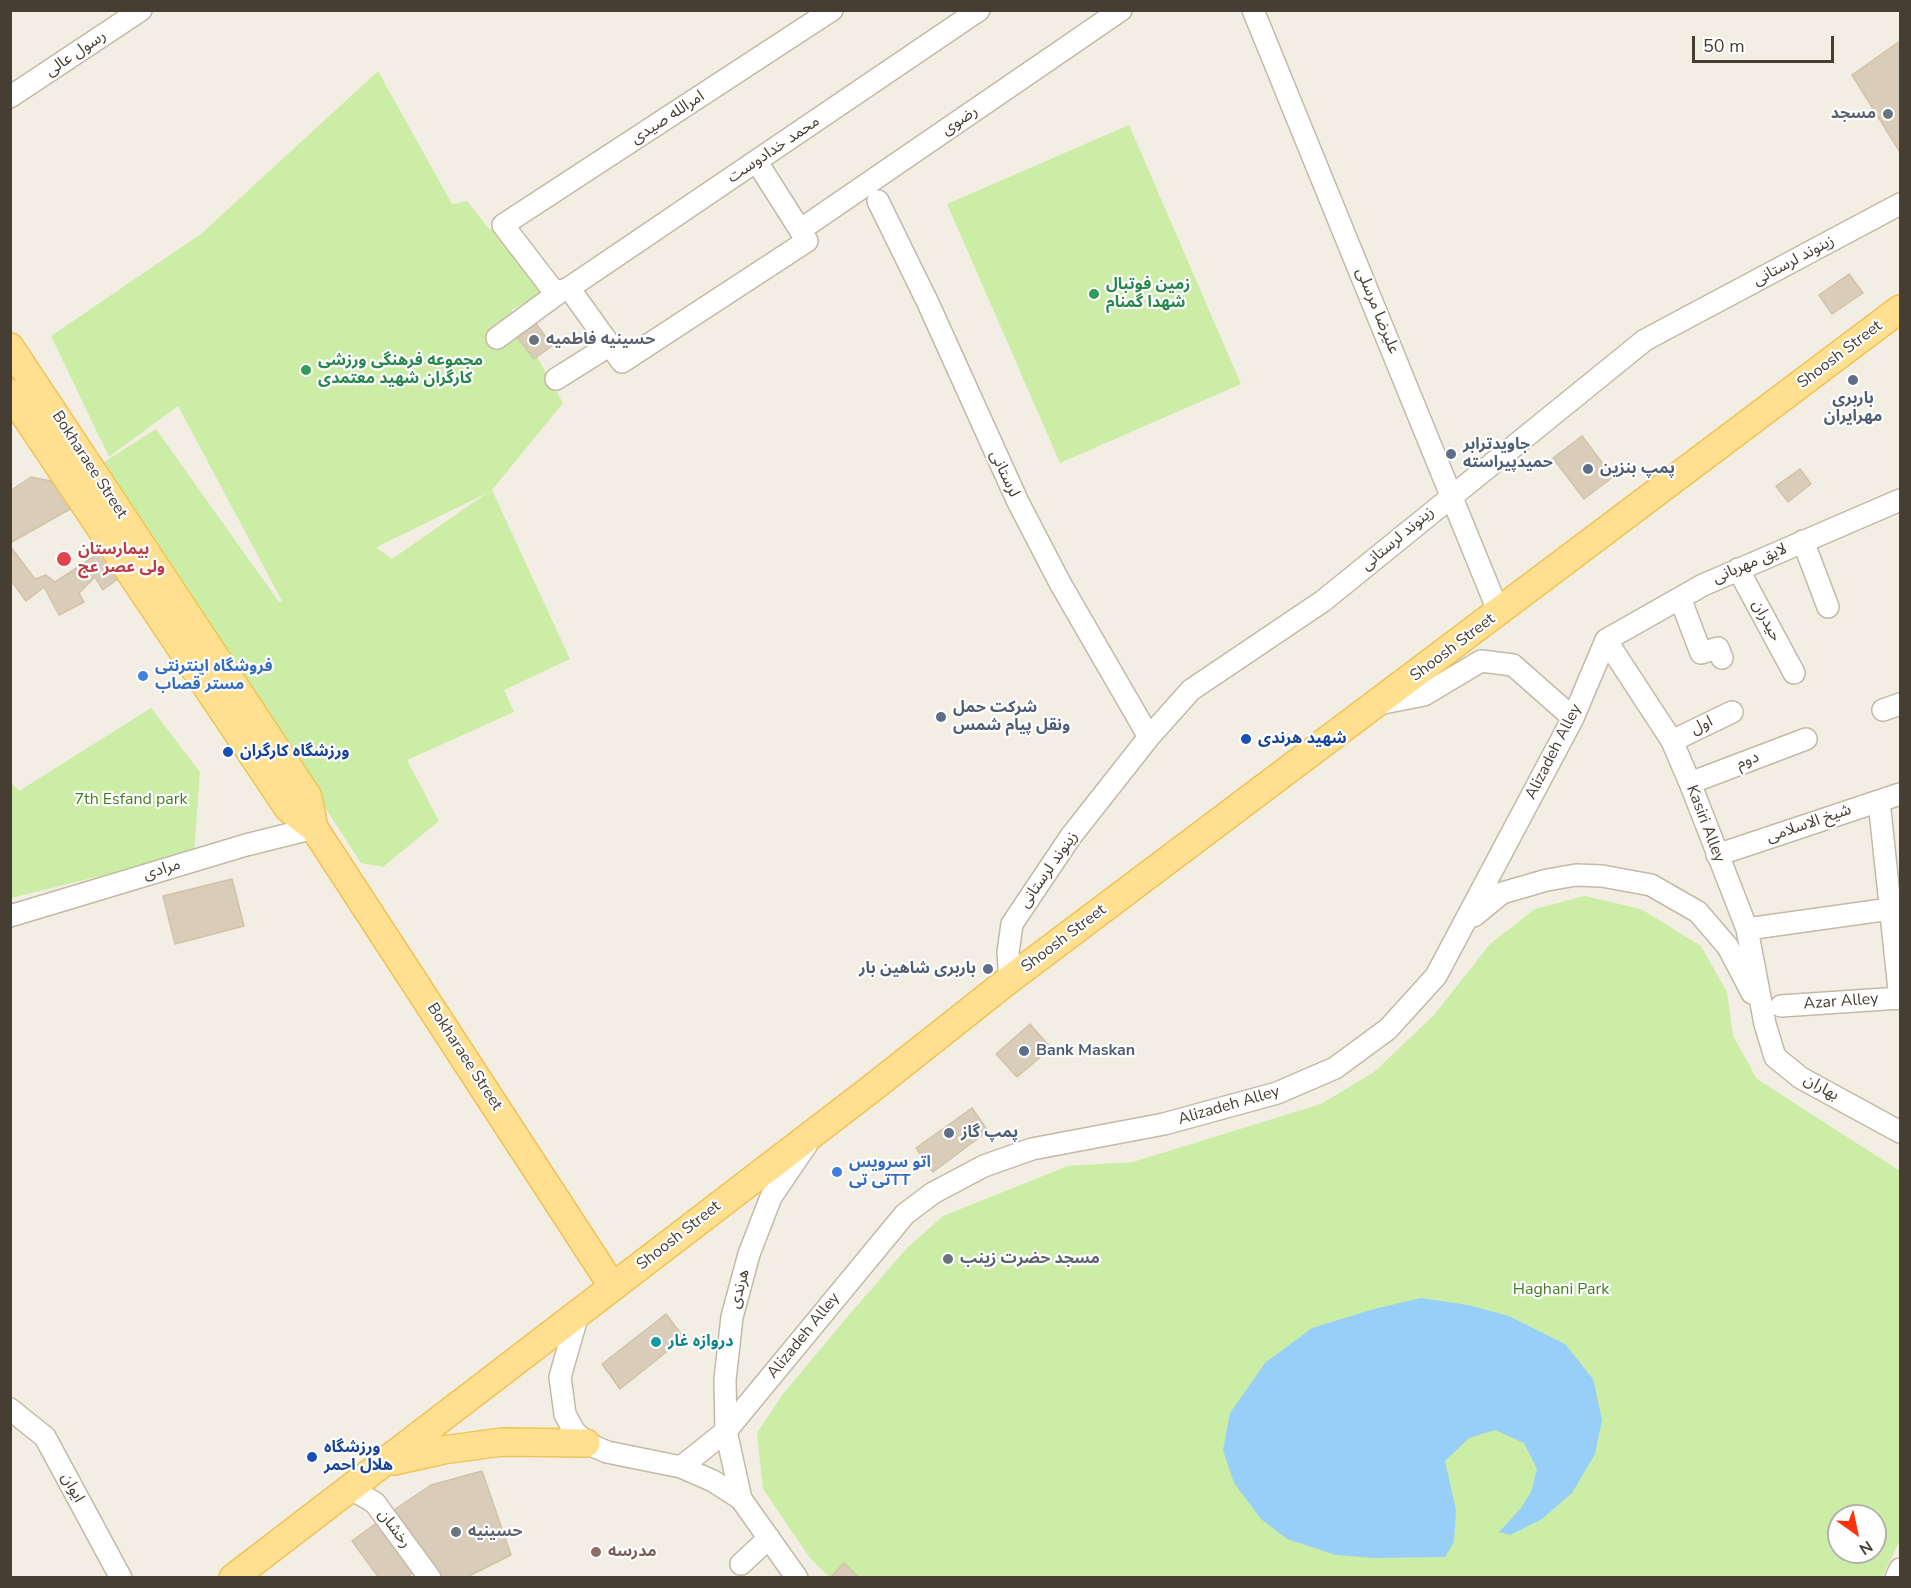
<!DOCTYPE html>
<meta charset="utf-8">
<style>
body{margin:0}
#map{position:relative;width:1911px;height:1588px;overflow:hidden;background:#f3eee3;font-family:"Nunito Sans",sans-serif}
canvas{display:block}
.frame{position:absolute;inset:0;border:12px solid #463e32;pointer-events:none}
.north{position:absolute;left:1827px;top:1504px;width:60px;height:60px;box-sizing:border-box;background:#fff;border:2px solid #b5b2ad;border-radius:50%;rotate:147deg;font-size:16px;font-weight:700;line-height:24px;text-align:center;color:#463e32}
.north::after{content:'';display:block;margin:auto;width:21px;height:27px;background:#ff340e;clip-path:polygon(50% 0,100% 100%,50% 72%,0 100%)}
.scale{position:absolute;left:1692px;top:36px;width:142px;height:27px;box-sizing:border-box;border:3px solid #463e32;border-top:0;padding-left:8px;font-size:18px;line-height:21px;white-space:nowrap;color:#463e32;-webkit-text-stroke:4px #fff;paint-order:stroke}
</style>
<div id="map">
<canvas width="1911" height="1588"></canvas>
<div class="frame"></div>
<div class="north">N</div>
<div class="scale">50 m</div>
</div>
<script>
const g = document.querySelector('canvas').getContext('2d');
g.lineJoin = 'round';
function paint(path, color) { g.fillStyle = color; g.fill(path, 'evenodd'); }
const poly = rows => new Path2D(rows.map(r => 'M' + r).join(''));
function trace(path, color, width, dash) { g.strokeStyle = color; g.lineWidth = width; g.lineCap = dash ? 'butt' : 'round'; g.setLineDash(dash || []); g.stroke(path); }
function label(font, color, halo, rows, align = 'center') {
  g.font = font + ' "Nunito Sans","Noto Sans Arabic",sans-serif'; g.lineWidth = 4.5; g.setLineDash([]); g.textBaseline = 'middle'; g.strokeStyle = halo; g.fillStyle = color; for (const [text, x, y, turn = 0] of rows) {
    g.save(); g.translate(x, y); g.rotate((+turn || 0) * Math.PI / 180); g.textAlign = isNaN(turn) ? turn : align; if (halo) g.strokeText(text, 0, 0); g.fillText(text, 0, 0); g.restore();
  }
}
paint(poly([
 [378,71,452,204,467,201,490,230,496,227,547,294,511,310,563,403,492,490,570,659,504,690,514,712,407,760,439,821,383,867,361,863,101,464,156,429,279,602,282,601,178,406,109,457,51,336,201,234],
 [487,493,392,559,377,548,377,547],
 [1129,125,1241,384,1060,463,947,204],
 [151,708,200,772,194,853,11,898,10,781,19,791],
 [1585,896,1641,909,1701,946,1727,992,1733,1036,1757,1079,1900,1171,1900,1540,1882,1577,829,1577,810,1558,763,1489,757,1433,783,1394,843,1322,907,1248,943,1216,1068,1166,1133,1162,1321,1104,1374,1072,1434,1015,1490,944,1535,909],
 [1839,1516,1875,1516,1875,1552,1839,1552]
]), '#cceda6');
paint(poly([
 [1421,1298,1468,1305,1509,1316,1565,1344,1593,1379,1602,1420,1595,1454,1572,1493,1542,1519,1510,1535,1499,1532,1521,1508,1531,1492,1537,1469,1524,1443,1495,1430,1469,1438,1445,1461,1456,1510,1454,1542,1445,1557,1374,1558,1336,1555,1287,1539,1261,1519,1234,1483,1223,1450,1230,1413,1265,1363,1312,1328,1374,1309]
]), '#97cff8');
const building = poly([
 [1900,41,1900,152,1852,75,1900,41],
 [1849,274,1863,293,1832,314,1819,295,1849,274],
 [535,322,552,346,534,359,516,335,535,322],
 [1582,436,1613,477,1584,499,1553,458,1582,436],
 [1800,469,1811,484,1788,502,1776,486,1800,469],
 [31,477,51,481,79,504,10,543,10,491,31,477],
 [10,546,35,579,46,575,55,582,101,552,119,578,103,590,95,577,79,593,84,602,59,615,44,587,26,601,10,579,10,546],
 [232,879,244,926,175,944,163,896,232,879],
 [1030,1024,1051,1048,1017,1077,996,1054,1030,1024],
 [972,1108,988,1131,933,1172,916,1148,972,1108],
 [666,1314,684,1338,620,1389,602,1364,666,1314],
 [482,1471,511,1555,465,1578,441,1578,394,1510,431,1485,482,1471],
 [379,1521,414,1572,406,1578,379,1578,352,1541,379,1521],
 [844,1563,859,1578,830,1578,844,1563]
]);
paint(building, '#d9cdba');
trace(building, '#d2c2a9', 1.5);
const minor = poly([
 [1253,10,1499,613],
 [10,97,141,10],
 [757,162,807,241,622,362,569,288,561,291,552,289,503,225,832,10],
 [878,201,928,303,1018,502,1060,583,1149,737],
 [800,230,1121,10],
 [569,288,979,10],
 [497,338,561,291],
 [556,379,610,345],
 [1803,541,1828,607],
 [1738,569,1794,673],
 [1680,598,1701,653,1718,648,1722,658],
 [1606,640,1672,741,1690,783,1747,929,1765,1024,1775,1057,1801,1078,1900,1132],
 [1606,640,1703,585,1900,500],
 [1378,704,1424,695,1481,661,1513,665,1573,718],
 [1883,710,1900,704],
 [1672,741,1732,712],
 [1690,783,1806,739],
 [1879,801,1900,999],
 [1717,855,1900,794],
 [10,916,246,845,314,828],
 [1474,916,1502,893,1547,880,1576,875,1602,876,1651,885,1698,912,1728,947,1752,993],
 [1747,929,1890,909],
 [1010,979,1008,952,1012,924,1071,836,1149,737,1191,690,1323,601,1645,340,1900,204],
 [1781,1006,1900,998],
 [578,1314,560,1377,565,1414,574,1431,586,1443,607,1452,681,1467,713,1481,741,1499],
 [10,1409,45,1437,121,1578],
 [681,1467,726,1431,905,1214,933,1193,984,1166,1032,1149,1164,1124,1277,1093,1335,1068,1388,1029,1436,976,1573,718,1606,640],
 [350,1488,375,1503,430,1578],
 [741,1564,769,1538],
 [797,1578,741,1499,726,1431,725,1380,732,1317,749,1254,771,1197,807,1144],
 [1896,1578,1900,1569]
]);
const major = poly([
 [10,347,308,797,314,828],
 [10,393,288,808,314,828,613,1287],
 [394,1461,443,1450,502,1442,586,1443],
 [233,1578,871,1089,1010,979,1900,309]
]);
trace(minor, '#c3b9a7', 24);
trace(major, '#f0c354', 30);
trace(minor, '#fff', 21);
trace(major, '#ffe090', 27);
for (const [x, y, r, color] of [
 [1888,114,6,"#6b7280"],
 [1094,294,6,"#2e9e5b"],
 [534,340,6,"#6b7280"],
 [306,370,6,"#2e9e5b"],
 [1853,380,6,"#5c6f8a"],
 [1451,454,6,"#5c6f8a"],
 [1588,469,6,"#5c6f8a"],
 [64,559,8,"#e0444e"],
 [143,676,6,"#3f7fe0"],
 [941,717,6,"#5c6f8a"],
 [1246,739,6,"#1a4fb4"],
 [228,752,6,"#1a4fb4"],
 [988,969,6,"#5c6f8a"],
 [1024,1051,6,"#5c6f8a"],
 [949,1133,6,"#5c6f8a"],
 [837,1172,6,"#3f7fe0"],
 [948,1259,6,"#6b7280"],
 [656,1342,6,"#0f9aa8"],
 [312,1457,6,"#1a4fb4"],
 [456,1532,6,"#6b7280"],
 [596,1552,6,"#8d6e63"]
]) { const dot = new Path2D(); dot.arc(x, y, r, 0, 2 * Math.PI); g.fillStyle = color; g.fill(dot); trace(dot, '#fff', 2); }
label('16px', '#463e32', '#fff', [
 ["رسول عالی",76,54,-34],
 ["امرالله صیدی",668,118,-33],
 ["رضوی",960,121,-34],
 ["محمد خدادوست",774,150,-34],
 ["زینوند لرستانی",1794,261,-28],
 ["علیرضا مرسلی",1377,311,68],
 ["Shoosh Street",1840,355,-37],
 ["Bokharaee Street",89,465,57],
 ["لرستانی",1004,474,65],
 ["زینوند لرستانی",1398,539,-40],
 ["لایق مهربانی",1750,564,-23],
 ["حیدران",1766,621,62],
 ["Shoosh Street",1453,648,-37],
 ["اول",1702,726,-26],
 ["Alizadeh Alley",1554,752,-63],
 ["دوم",1748,761,-21],
 ["Kasiri Alley",1705,824,69],
 ["شیخ الاسلامی",1809,824,-19],
 ["مرادی",162,870,-17],
 ["زینوند لرستانی",1049,870,-55],
 ["Shoosh Street",1064,939,-37],
 ["Azar Alley",1841,1002,-4],
 ["Bokharaee Street",464,1057,57],
 ["بهاران",1821,1088,29],
 ["Alizadeh Alley",1229,1106,-16],
 ["Shoosh Street",679,1236,-38],
 ["هرندی",740,1289,-75],
 ["Alizadeh Alley",804,1336,-51],
 ["ایوان",72,1488,61],
 ["رخشان",394,1529,53]
]);
label('bold 16px', '#5b616d', '#fff', [
 ["مسجد",1876,114,"right"],
 ["حسینیه فاطمیه",546,340],
 ["مسجد حضرت زینب",960,1259],
 ["حسینیه",468,1532]
], 'left');
label('bold 16px', '#27864d', '#fff', [
 ["زمین فوتبال",1106,285],
 ["شهدا گمنام",1106,303],
 ["مجموعه فرهنگی ورزشی",318,361],
 ["کارگران شهید معتمدی",318,379]
], 'left');
label('bold 16px', '#4e5e75', '#fff', [
 ["باربری",1853,399,"center"],
 ["مهرایران",1853,417,"center"],
 ["جاویدترابر",1463,445],
 ["حمیدپیراسته",1463,463],
 ["پمپ بنزین",1600,469],
 ["شرکت حمل",953,708],
 ["ونقل پیام شمس",953,726],
 ["باربری شاهین بار",976,969,"right"],
 ["Bank Maskan",1036,1051],
 ["پمپ گاز",961,1133]
], 'left');
label('bold 16px', '#be3a42', '#fff', [
 ["بیمارستان",78,550],
 ["ولی عصر عج",78,568]
], 'left');
label('bold 16px', '#366cbe', '#fff', [
 ["فروشگاه اینترنتی",155,667],
 ["مستر قصاب",155,685],
 ["اتو سرویس",849,1163],
 ["تی تیTT",849,1181]
], 'left');
label('bold 16px', '#164399', '#fff', [
 ["شهید هرندی",1258,739],
 ["ورزشگاه کارگران",240,752],
 ["ورزشگاه",324,1448],
 ["هلال احمر",324,1466]
], 'left');
label('16px', '#427d20', '#fff', [
 ["7th Esfand park",131,800],
 ["Haghani Park",1561,1290]
]);
label('bold 16px', '#0d838f', '#fff', [
 ["دروازه غار",668,1342]
], 'left');
label('bold 16px', '#785e54', '#fff', [
 ["مدرسه",608,1552]
], 'left');
</script>
